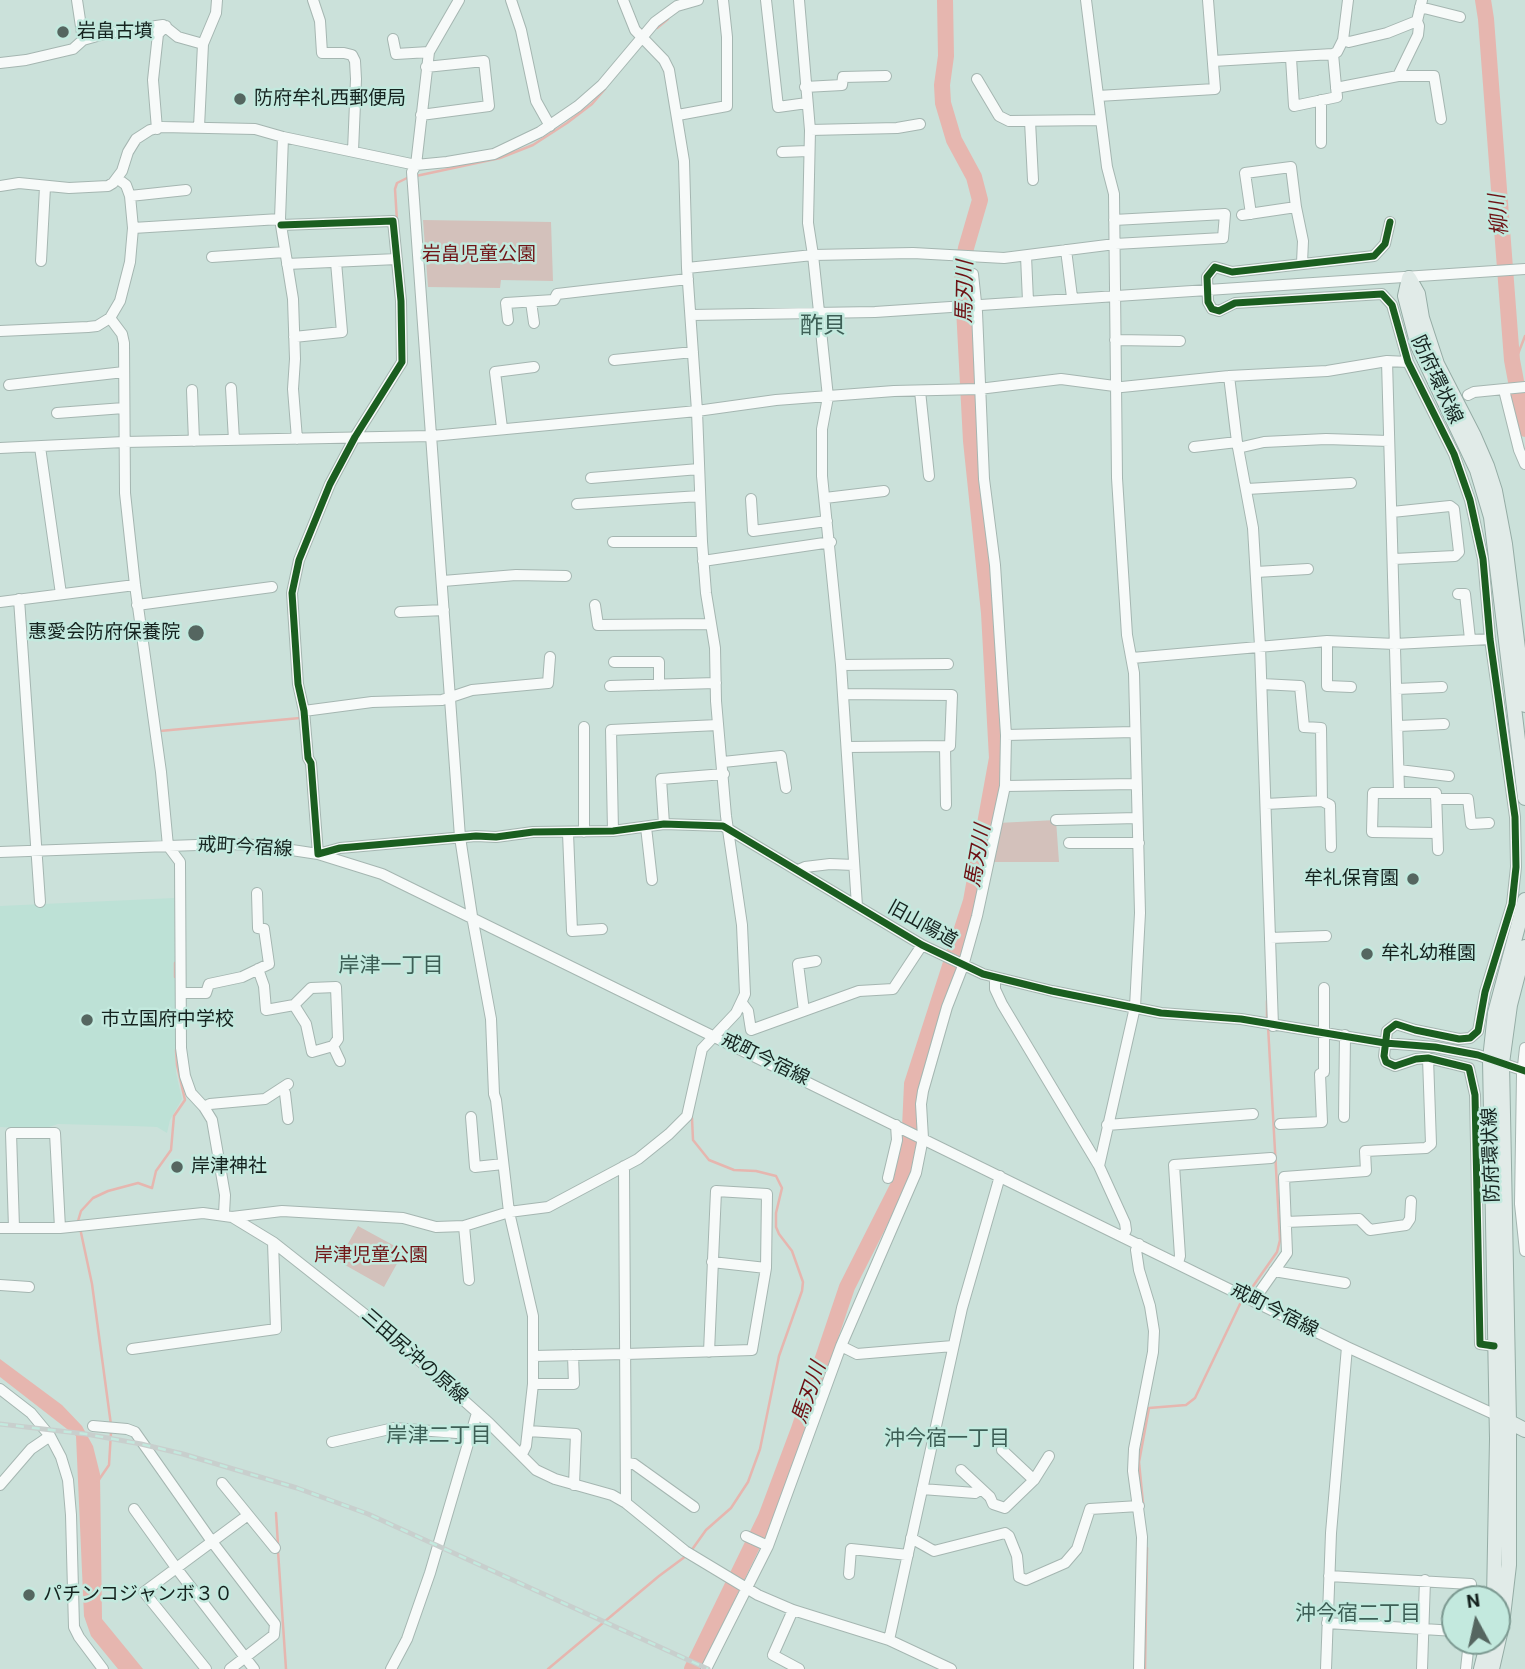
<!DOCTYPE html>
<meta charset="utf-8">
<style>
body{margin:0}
#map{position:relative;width:1525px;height:1669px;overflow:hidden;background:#cbe1da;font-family:Roboto,sans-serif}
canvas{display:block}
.north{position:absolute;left:1441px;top:1585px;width:70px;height:70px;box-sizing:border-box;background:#c3e9de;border:2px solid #7d9a92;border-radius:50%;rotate:352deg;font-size:19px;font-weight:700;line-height:28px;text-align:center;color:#15231f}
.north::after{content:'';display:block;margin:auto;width:24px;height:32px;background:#556660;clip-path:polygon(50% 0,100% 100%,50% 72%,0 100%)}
</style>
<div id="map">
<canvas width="1525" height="1669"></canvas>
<div class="north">N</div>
</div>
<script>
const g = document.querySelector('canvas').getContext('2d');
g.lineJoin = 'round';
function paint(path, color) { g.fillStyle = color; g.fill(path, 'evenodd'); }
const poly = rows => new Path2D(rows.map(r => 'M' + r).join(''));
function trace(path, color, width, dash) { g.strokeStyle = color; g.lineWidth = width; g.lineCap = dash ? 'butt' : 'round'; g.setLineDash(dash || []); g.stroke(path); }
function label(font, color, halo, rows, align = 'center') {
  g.font = font + ' Roboto,"Noto Sans JP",sans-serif'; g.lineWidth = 5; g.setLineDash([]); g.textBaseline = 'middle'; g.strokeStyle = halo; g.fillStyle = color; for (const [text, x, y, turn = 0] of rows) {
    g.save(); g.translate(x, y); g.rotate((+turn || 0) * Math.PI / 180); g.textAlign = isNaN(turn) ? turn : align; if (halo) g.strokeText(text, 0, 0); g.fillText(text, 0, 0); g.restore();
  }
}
paint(poly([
 [174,898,176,1073,182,1099,170,1120,167,1133,157,1127,133,1126,58,1124,43,1129,0,1127,0,906]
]), '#bde1d6');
paint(poly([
 [423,220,551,222,553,281,501,280,500,288,428,287],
 [1056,820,1059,862,990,862,998,823],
 [358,1226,404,1251,384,1287,338,1261]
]), '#d3c1bb');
paint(poly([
 [0,1359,62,1405,82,1426,93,1446,100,1474,102,1619,143,1669,118,1669,91,1636,84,1616,76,1436,0,1377]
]), '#e6b6af');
trace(poly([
 [657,28,668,19],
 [416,176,500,158,533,145,567,123,592,104,605,89],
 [397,221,395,189,397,183,409,177],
 [1512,360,1518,354,1525,336],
 [160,731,300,718],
 [175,963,175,977],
 [1267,1001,1267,1019],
 [78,1221,81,1211,93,1198,108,1191,138,1183,152,1188,156,1171,171,1150,174,1116,185,1100,177,1065,176,1050],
 [80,1228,92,1284,111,1425],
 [1251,1289,1277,1252,1280,1240,1268,1026],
 [98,1481,109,1465,111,1432],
 [1143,1503,1139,1462,1149,1408,1186,1405,1195,1398,1240,1304],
 [276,1513,278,1545],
 [278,1551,286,1669],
 [691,1551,706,1530,731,1508,748,1482,760,1449,779,1356,802,1291,803,1282,792,1251,779,1234,776,1227,776,1213,782,1188,776,1176,756,1171,734,1170,709,1160,693,1140,692,1118],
 [548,1669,659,1576,686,1556],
 [1145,1669,1147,1548]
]), '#e6b6af', 2.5);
trace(poly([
 [1483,0,1486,19,1512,360,1525,429],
 [692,1669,766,1517,799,1429,847,1287,899,1184,909,1149,912,1084,971,901,997,758,989,613,971,441,962,270,966,248,980,200,974,177,954,140,943,103,942,85,946,56,945,0]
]), '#e6b6af', 16);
const minor = poly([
 [77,0,83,40],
 [313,0,320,21,322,53,344,53,352,55,355,61,356,79,353,151],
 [459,0,429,52,416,165,412,172,460,837,472,916,491,1019,494,1094,496,1100,509,1212,533,1316,533,1384,526,1446,522,1454],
 [511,0,521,30,536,101,550,126],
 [766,0,778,107,807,103],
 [799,0,810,130,808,223,813,255,828,397,822,429,822,476,841,665,857,906],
 [1086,0,1107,167,1114,194,1117,478,1127,635,1134,673,1140,913,1135,1007,1099,1166],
 [1420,7,1460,17],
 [393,39,396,54,429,52],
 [1343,40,1349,42,1387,33,1417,21,1422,0],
 [1291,58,1294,106,1337,97,1333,54,1337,52,1343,40,1348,0],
 [1213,61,1333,54],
 [0,63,26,60,73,49,83,40,108,33,163,25,178,37,203,44],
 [1398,76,1434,76,1441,119],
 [977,79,999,116,1009,121,1101,120],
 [805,87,842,85,843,77,886,76],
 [1336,88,1398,76,1418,35,1419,26,1417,21],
 [1098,96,1215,89,1208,0],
 [421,115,489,106,484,61,426,67],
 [678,115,727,106,727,37,723,0],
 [1030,121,1033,180],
 [199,127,203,44,216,13,217,0],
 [157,129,153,80,158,34,166,26],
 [810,130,897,128,920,124],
 [283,137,280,219,293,299,295,359,293,389,297,439],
 [1321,143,1321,100],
 [782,152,808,151],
 [0,186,19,183,69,188,108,186,113,183,122,171,128,152,136,139,150,130,162,127,255,129,283,137,416,165,447,162,494,154,540,132,578,106,602,85,655,22,677,6,698,0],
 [130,196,186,190],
 [1251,214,1245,173,1291,167,1296,207],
 [1242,215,1296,207,1303,241,1302,263],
 [1390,222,1385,244,1374,256,1232,272,1215,267,1207,277,1208,302,1212,309,1219,311,1235,303,1382,294,1392,305,1408,362,1454,454,1470,500,1483,559,1490,639,1515,817,1516,867,1512,904,1485,992,1478,1031,1470,1038,1459,1039,1415,1030,1396,1024,1387,1031,1384,1056,1386,1062,1395,1066,1416,1059,1428,1058,1469,1068,1475,1095,1480,1344,1494,1346],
 [281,225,393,221,401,301,402,362,355,437,330,484,299,560,292,593,298,684,304,711,308,758,311,763,318,854,340,848,476,836,496,837,533,832,613,831,664,824,723,826,922,945,983,974,1052,991,1161,1013,1241,1019,1385,1043,1435,1047,1478,1055,1525,1071],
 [133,228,280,219],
 [1066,250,1072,297],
 [1026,256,1028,301],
 [212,257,285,252],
 [41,261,45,187],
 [287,264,397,259],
 [687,268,813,255,913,253,1004,258,1115,244,1223,238,1225,214,1114,220],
 [531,302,534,323],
 [691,315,875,312,1525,269],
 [110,318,122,334,124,343,125,493,135,585,161,772,168,846,180,862,181,1048,185,1076,191,1093,204,1107,212,1120,225,1195,224,1214],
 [508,320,506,303,554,300,557,294,688,279],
 [0,331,88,327,97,326,110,318,120,301,130,262,133,228,130,196,126,185,118,179],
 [294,337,342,332,336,262],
 [1115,340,1180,341],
 [614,360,693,352],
 [1387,361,1399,792],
 [1229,376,1237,442,1253,528,1260,646,1273,1026],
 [9,385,124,372],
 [231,388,234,440],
 [192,390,194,441],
 [1504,390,1519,450,1525,464],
 [920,391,929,476],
 [1468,395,1474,392,1525,387],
 [57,413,124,408],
 [502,428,495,372,534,367],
 [40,447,61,594],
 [1194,447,1237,442],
 [0,448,124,442,432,436,697,411,776,400,894,391,979,389,1061,379,1122,387,1229,376,1327,371,1387,361,1408,362],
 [1238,448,1264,442,1326,439,1389,441],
 [591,478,699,469],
 [1247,489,1351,483],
 [825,498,884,491],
 [751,499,753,531,827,521],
 [577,504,700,496],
 [1392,512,1450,506,1454,509,1459,552,1455,556,1394,559],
 [613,542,702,542],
 [703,561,831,542],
 [1256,572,1308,569],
 [443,581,516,575,566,576],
 [1458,594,1465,594,1470,639],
 [19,599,40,902],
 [0,602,135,585],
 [137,605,272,587],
 [595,605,598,625,710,624],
 [400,612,444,610],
 [1327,641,1327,686,1351,687],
 [1132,658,1327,641,1395,644,1490,639],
 [614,662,659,662,659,685],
 [841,665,948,664],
 [1262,684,1300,686,1304,727,1321,728,1322,801],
 [610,686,716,683],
 [1397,689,1442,687],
 [843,694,952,695,950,746,847,747],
 [304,711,372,702,442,700,472,690,548,683,550,657],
 [1398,726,1444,724],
 [1006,735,1134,732],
 [945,747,946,805],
 [723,762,781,756,786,788],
 [1399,770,1449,776],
 [1005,786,1136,784],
 [1436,799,1468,799,1471,824,1489,823],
 [1266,804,1322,801,1330,805,1331,847],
 [1056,820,1137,818],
 [664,824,661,779,724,774],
 [646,827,652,880],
 [613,831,611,730,718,725],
 [584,832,584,727],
 [568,833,572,931,602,929],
 [1437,833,1372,832,1373,793,1436,793,1438,850],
 [1069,843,1139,843],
 [0,852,225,844,259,845,318,854,382,874,1347,1347,1496,1415],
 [798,870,805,867,830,864,854,865],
 [1270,938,1326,936],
 [258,969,264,986,266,1010,294,1005,311,988,336,987,338,1039,333,1046,312,1052,306,1024,294,1005],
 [995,977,995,989,1002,1004,1099,1166,1125,1223,1126,1230,1123,1236],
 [181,993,206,993,209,984,242,977,269,964,264,929,258,928,257,893],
 [742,1003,748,1011,751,1030,859,991,893,989,922,945],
 [804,1011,798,964,816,961],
 [333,1046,340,1061],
 [1525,1048,1522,1075,1520,1204,1525,1251],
 [281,1089,285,1093,288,1119],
 [204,1107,210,1104,265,1099,288,1084],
 [471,1117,475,1167,503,1164],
 [1344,1117,1345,1035],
 [1280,1124,1322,1122,1320,1074,1324,1072,1324,988],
 [1107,1125,1253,1114],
 [624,1166,626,1503],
 [888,1178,897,1140,896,1125],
 [232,1217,282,1211,403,1218,436,1227,464,1226,509,1212,548,1207,638,1159,669,1134,687,1116,702,1049,736,1013,745,994,742,925,726,816,716,701,715,648,706,593,702,542,697,411,687,268,684,161,669,70,664,60,635,30,623,0],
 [1286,1222,1359,1219,1370,1230,1406,1225,1410,1219,1411,1201],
 [464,1226,469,1280],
 [0,1228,60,1228,203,1213,232,1217,273,1242,392,1336,489,1423,536,1470,555,1479,612,1495,626,1503,685,1551,758,1595,793,1610,889,1640,951,1669],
 [14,1228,11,1133,55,1133,60,1228],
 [1139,1244,1136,1250,1139,1270,1150,1306,1154,1331,1153,1352,1134,1449,1133,1471,1142,1537,1139,1669],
 [712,1262,766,1268],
 [1178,1263,1180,1256,1174,1165,1271,1158],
 [1274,1271,1345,1283],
 [0,1285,29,1287],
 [1254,1300,1287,1253,1284,1177,1366,1171,1365,1151,1426,1148,1431,1144,1428,1058],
 [841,1346,857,1354,953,1346],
 [132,1349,276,1329,273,1242],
 [533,1356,626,1354,752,1350,766,1268,767,1194,716,1191,709,1352],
 [533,1384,574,1384,573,1355],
 [0,1389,31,1413,50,1436,61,1457,68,1480,71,1515,74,1627,79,1637,103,1669],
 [93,1426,127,1429,135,1432,213,1543,275,1624,274,1635,230,1669],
 [528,1431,576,1434,574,1485],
 [332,1442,394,1428,469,1434],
 [1002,1450,1034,1480],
 [627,1463,634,1464,694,1507],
 [961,1470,990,1497,993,1504,1005,1508,1034,1480,1049,1456],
 [222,1483,275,1548],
 [0,1485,31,1449,50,1436],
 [922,1489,975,1493,981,1489],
 [134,1509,177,1569,254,1669],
 [746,1536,768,1546],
 [911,1538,934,1551,1005,1533,1009,1536,1017,1556,1019,1577,1026,1580,1065,1563,1077,1549,1090,1509,1139,1506],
 [849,1574,851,1549,908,1555],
 [1329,1576,1471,1584,1471,1599],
 [793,1610,773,1655,799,1669],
 [1327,1623,1455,1631],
 [889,1640,962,1308,1000,1176],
 [206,1669,144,1592,248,1515],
 [391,1669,407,1639,430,1573,477,1413],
 [706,1669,768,1546,841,1346,916,1173,923,1138,921,1104,923,1091,947,1007,963,966,977,916,1005,786,1006,735,995,565,984,479,977,312,973,274],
 [1326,1669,1331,1533,1347,1347],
 [1422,1669,1425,1580],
 [1466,1669,1469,1641]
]);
const major = poly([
 [1409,278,1405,296,1418,346,1477,470,1491,517,1525,798],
 [1409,278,1418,294,1422,318,1437,364,1474,436,1487,466,1495,491,1505,544,1525,705],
 [1502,1418,1525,1430],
 [1494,1599,1497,1439,1490,1059,1495,1013,1525,900],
 [1481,1669,1488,1641],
 [1492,1669,1502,1625,1509,1565,1509,1422,1502,1063,1510,1005,1525,947]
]);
trace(minor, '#a5b6b1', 12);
trace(major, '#95aca5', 16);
trace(minor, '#f7faf9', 10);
trace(major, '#e1ebe8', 14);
const rail = poly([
 [0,1424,86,1434,141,1444,183,1454,297,1488,368,1514,708,1669]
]);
trace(rail, '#c8cfcd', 5);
trace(rail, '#c3e9de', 2.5, [8]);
trace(poly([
 [1390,222,1385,244,1374,256,1232,272,1215,267,1207,277,1208,302,1212,309,1219,311,1235,303,1382,294,1392,305,1408,362,1454,454,1470,500,1483,559,1490,639,1515,817,1516,867,1512,904,1485,992,1478,1031,1470,1038,1459,1039,1415,1030,1396,1024,1387,1031,1384,1056,1386,1062,1395,1066,1416,1059,1428,1058,1469,1068,1475,1095,1480,1344,1494,1346],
 [281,225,393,221,401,301,402,362,355,437,330,484,299,560,292,593,298,684,304,711,308,758,311,763,318,854,340,848,476,836,496,837,533,832,613,831,664,824,723,826,922,945,983,974,1052,991,1161,1013,1241,1019,1385,1043,1435,1047,1478,1055,1525,1071]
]), '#1b5e20', 7);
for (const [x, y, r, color] of [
 [63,32,7,"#556660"],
 [240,99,7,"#556660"],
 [196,633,9,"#556660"],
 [1413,879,7,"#556660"],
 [1367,954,7,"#556660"],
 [87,1020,7,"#556660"],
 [177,1167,7,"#556660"],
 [29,1595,7,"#556660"]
]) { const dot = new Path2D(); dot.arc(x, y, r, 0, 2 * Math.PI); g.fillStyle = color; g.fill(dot); trace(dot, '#c3e9de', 2.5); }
label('19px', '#15231f', '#c3e9de', [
 ["岩畠古墳",77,32],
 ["防府牟礼西郵便局",254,99],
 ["惠愛会防府保養院",180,633,"right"],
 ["牟礼保育園",1399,879,"right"],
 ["牟礼幼稚園",1381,954],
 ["市立国府中学校",101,1020],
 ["岸津神社",191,1167],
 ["パチンコジャンボ３０",43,1595]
], 'left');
label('19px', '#711517', '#c3e9de', [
 ["岩畠児童公園",479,255],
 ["岸津児童公園",371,1256]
]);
label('19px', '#15231f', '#c3e9de', [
 ["防府環状線",1436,380,65],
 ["戒町今宿線",245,848,3],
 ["旧山陽道",922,925,29],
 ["戒町今宿線",765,1060,26],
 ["防府環状線",1492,1155,-92],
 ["戒町今宿線",1274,1311,27],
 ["三田尻沖の原線",414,1357,41]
]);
label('italic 21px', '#6e1114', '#c3e9de', [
 ["柳川",1500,215,-95],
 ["馬刃川",966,292,-89],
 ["馬刃川",979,856,-80],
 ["馬刃川",810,1393,-71]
]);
label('21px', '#3d5f56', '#c3e9de', [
 ["岸津一丁目",391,967],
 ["岸津二丁目",439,1437],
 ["沖今宿一丁目",947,1440],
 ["沖今宿二丁目",1358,1615]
]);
label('23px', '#3d5f56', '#c3e9de', [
 ["酢貝",823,327]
]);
</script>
